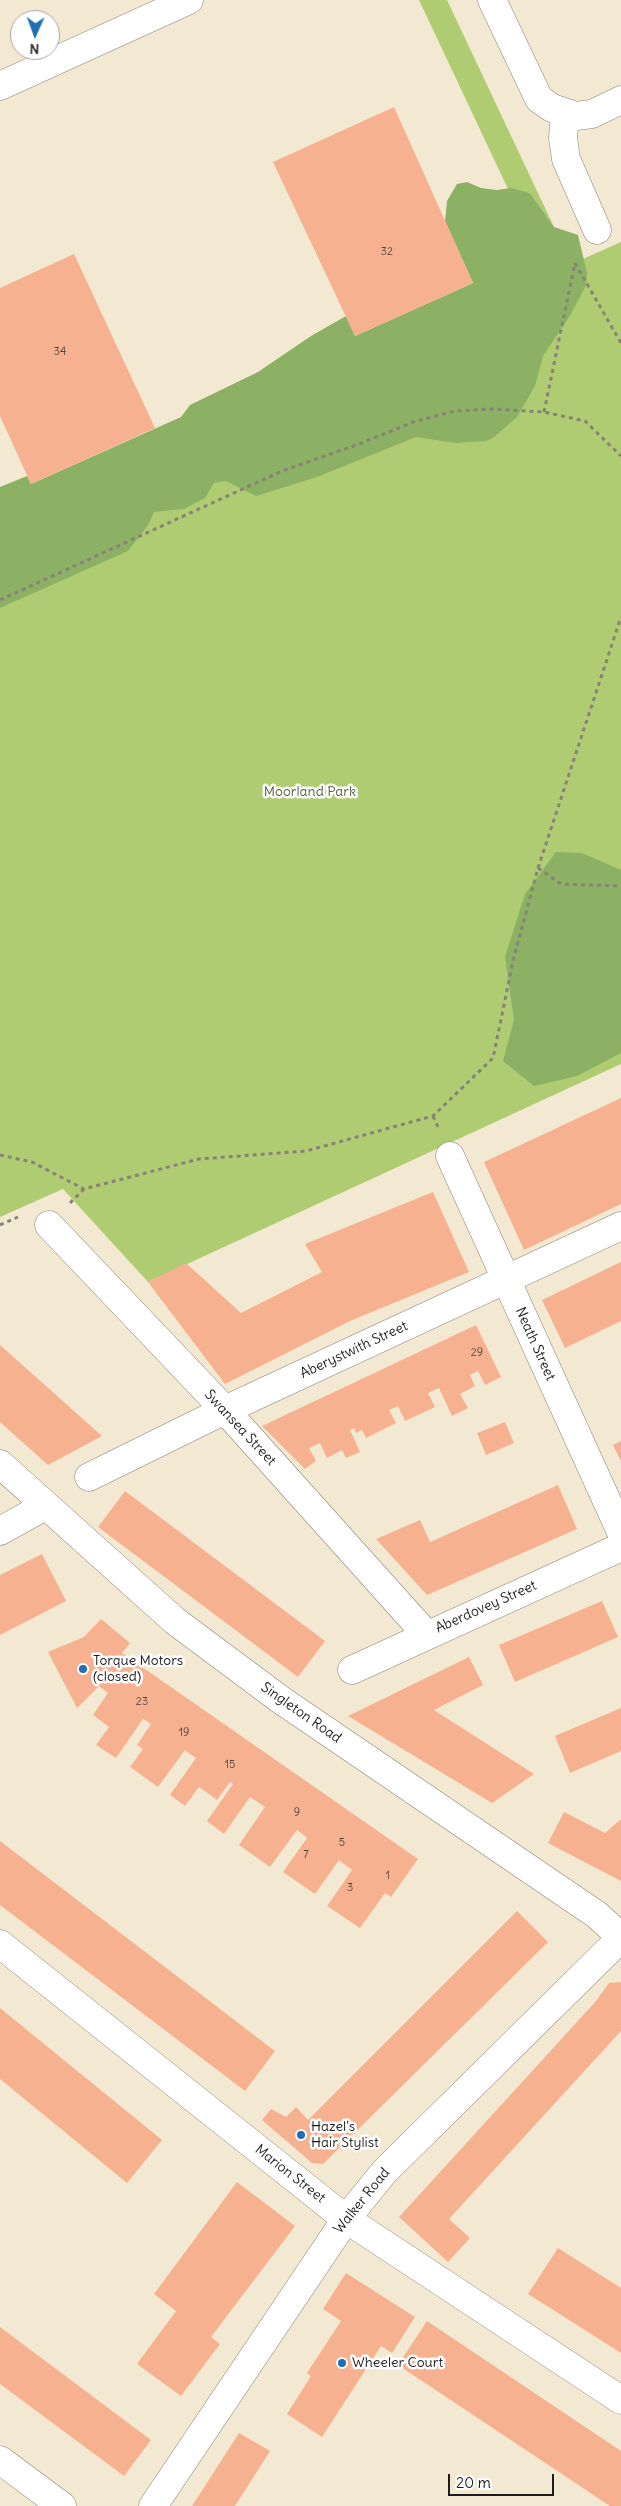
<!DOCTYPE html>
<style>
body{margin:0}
#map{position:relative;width:621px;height:2506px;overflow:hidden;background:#f3e9d2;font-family:Delius,sans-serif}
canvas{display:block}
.north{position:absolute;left:10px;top:10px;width:50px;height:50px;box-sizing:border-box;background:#fff;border:1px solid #a4a4a4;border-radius:50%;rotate:182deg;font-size:14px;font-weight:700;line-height:20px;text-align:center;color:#1c1c1c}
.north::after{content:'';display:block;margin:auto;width:18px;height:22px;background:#1f6fb2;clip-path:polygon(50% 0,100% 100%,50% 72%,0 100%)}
.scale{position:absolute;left:448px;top:2474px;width:106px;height:22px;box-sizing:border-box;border:2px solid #1c1c1c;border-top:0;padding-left:6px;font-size:15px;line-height:18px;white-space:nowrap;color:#1c1c1c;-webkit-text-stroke:4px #fff;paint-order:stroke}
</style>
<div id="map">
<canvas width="621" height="2506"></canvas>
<div class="north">N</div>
<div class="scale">20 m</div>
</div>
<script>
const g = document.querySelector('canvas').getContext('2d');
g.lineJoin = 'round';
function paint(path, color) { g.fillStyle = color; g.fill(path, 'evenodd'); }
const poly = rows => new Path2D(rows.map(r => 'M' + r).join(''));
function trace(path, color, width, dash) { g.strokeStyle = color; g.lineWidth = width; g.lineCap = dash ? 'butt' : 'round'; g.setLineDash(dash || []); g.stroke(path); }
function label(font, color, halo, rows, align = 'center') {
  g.font = font + ' Delius,sans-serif'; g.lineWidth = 5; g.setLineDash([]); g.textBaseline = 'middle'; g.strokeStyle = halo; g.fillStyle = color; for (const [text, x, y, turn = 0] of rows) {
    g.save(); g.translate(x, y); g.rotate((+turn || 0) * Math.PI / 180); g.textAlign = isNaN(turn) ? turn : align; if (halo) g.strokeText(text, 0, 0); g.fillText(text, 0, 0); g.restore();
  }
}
paint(poly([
 [419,0,447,0,554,227,530,193,508,189],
 [621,242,621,1064,148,1282,63,1189,0,1217,0,519]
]), '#b0cc72');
paint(poly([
 [467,182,481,188,497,190,511,188,530,193,554,227,578,235,587,273,586,285,571,314,543,356,535,386,517,417,493,438,486,441,456,443,416,437,317,477,256,496,226,481,214,483,205,498,184,509,154,512,148,525,128,551,0,608,0,487,27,476,31,484,181,417,190,405,258,372,311,336,346,316,355,336,473,283,445,221,447,201,457,184],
 [556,852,582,853,621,870,621,1053,577,1076,534,1086,503,1061,514,1020,505,957,525,894]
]), '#8cb064');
paint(poly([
 [394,107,473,283,355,336,273,162],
 [74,254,155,428,31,484,0,416,0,288],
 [621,1098,621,1204,524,1250,484,1162],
 [433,1192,469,1272,350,1321,225,1384,148,1282,186,1263,241,1313,322,1272,305,1244],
 [621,1262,621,1321,565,1348,542,1300],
 [476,1325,501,1377,485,1385,478,1371,470,1375,475,1386,460,1394,468,1408,452,1416,439,1388,428,1393,435,1407,405,1421,398,1406,389,1410,396,1423,366,1438,362,1430,356,1433,354,1428,350,1430,360,1452,346,1458,342,1450,327,1458,320,1443,309,1448,316,1461,305,1469,262,1426],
 [0,1345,102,1436,48,1465,0,1422],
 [505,1422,514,1443,486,1455,477,1433],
 [621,1441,621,1461,613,1445],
 [558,1485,577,1529,427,1595,376,1539,420,1520,430,1542],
 [125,1491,325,1641,298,1677,98,1527],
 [42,1554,66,1601,0,1635,0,1575],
 [602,1601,618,1637,515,1682,499,1645],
 [101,1619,130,1643,122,1653,418,1859,391,1897,385,1893,360,1928,327,1906,352,1870,344,1864,339,1860,315,1894,283,1872,307,1838,301,1833,297,1830,270,1867,239,1845,265,1807,250,1797,224,1834,207,1821,233,1784,230,1782,217,1800,199,1787,185,1806,170,1795,196,1758,187,1752,185,1750,158,1787,130,1767,143,1749,137,1745,151,1724,145,1720,143,1719,116,1758,96,1745,109,1727,93,1715,108,1693,99,1686,77,1708,48,1652,84,1637],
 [469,1657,483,1685,434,1710,534,1774,492,1803,348,1716],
 [621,1708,621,1751,570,1773,555,1736],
 [564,1812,605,1833,621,1819,621,1881,548,1843],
 [0,1841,275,2051,245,2091,0,1905],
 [517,1911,548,1942,323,2164,312,2163,262,2120,271,2109,286,2117,296,2107,308,2120],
 [621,1982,621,2031,449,2219,470,2238,448,2262,399,2217,596,2001,609,1983],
 [0,2008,162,2140,127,2183,0,2079],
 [237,2182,295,2226,211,2337,220,2344,181,2396,137,2364,176,2311,154,2294],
 [558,2248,621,2288,621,2353,528,2294],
 [346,2273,415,2317,392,2353,381,2346,322,2437,287,2414,311,2376,307,2373,341,2321,323,2309],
 [427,2321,621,2451,621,2506,610,2506,398,2365],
 [0,2327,151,2440,124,2476,0,2384],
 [239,2433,270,2451,235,2506,192,2506]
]), '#f6b290');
const minor = poly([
 [492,0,539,99,552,108,576,116,592,114,621,100],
 [0,86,189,0],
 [565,113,563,138,566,159,597,230],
 [450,1156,621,1532],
 [49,1225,225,1410,426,1634],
 [0,1464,175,1621,281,1700,597,1915,621,1937],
 [89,1477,225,1410,621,1226],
 [0,1531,45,1506],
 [352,1670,621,1547],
 [0,1944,346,2219,621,2400],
 [0,2460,62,2506]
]);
const tertiary = poly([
 [153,2506,346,2219,384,2172,621,1938]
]);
trace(minor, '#888277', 29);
trace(tertiary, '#888277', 29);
trace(poly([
 [575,263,621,343],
 [544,412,575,263],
 [0,600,282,471,359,444,413,422,455,411,491,409,544,412,585,421,621,456],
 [538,868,561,884,621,886],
 [433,1116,438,1127],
 [0,1155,32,1162,84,1189,199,1159,306,1151,433,1116,493,1058,513,961,538,868,621,617],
 [70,1203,84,1189],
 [0,1225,18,1217]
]), '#888277', 3, [4, 4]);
trace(minor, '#fff', 28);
trace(tertiary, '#fff', 28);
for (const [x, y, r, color] of [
 [83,1669,5,"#1f6fb2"],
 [301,2135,5,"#1f6fb2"],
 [342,2363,5,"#1f6fb2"]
]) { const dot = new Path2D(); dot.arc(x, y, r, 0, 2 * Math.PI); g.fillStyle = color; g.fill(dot); trace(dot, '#fff', 2); }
label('11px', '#524239', null, [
 ["32",387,252],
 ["34",60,352],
 ["29",477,1353],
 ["23",142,1702],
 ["19",184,1733],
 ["15",230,1765],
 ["9",297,1813],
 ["5",342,1843],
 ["7",306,1855],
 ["1",388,1876],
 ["3",350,1888]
]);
label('14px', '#57623e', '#fff', [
 ["Moorland Park",310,792]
]);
label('14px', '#1c1c1c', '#fff', [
 ["Neath Street",535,1344,66],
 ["Aberystwith Street",354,1350,-25],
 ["Swansea Street",240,1428,47],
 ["Aberdovey Street",486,1607,-24],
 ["Singleton Road",301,1713,35],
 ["Marion Street",290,2174,38],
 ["Walker Road",362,2201,-51]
]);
label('14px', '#1c1c1c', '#fff', [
 ["Torque Motors",93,1661],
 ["(closed)",93,1677],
 ["Hazel's",311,2127],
 ["Hair Stylist",311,2143],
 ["Wheeler Court",352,2363]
], 'left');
</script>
